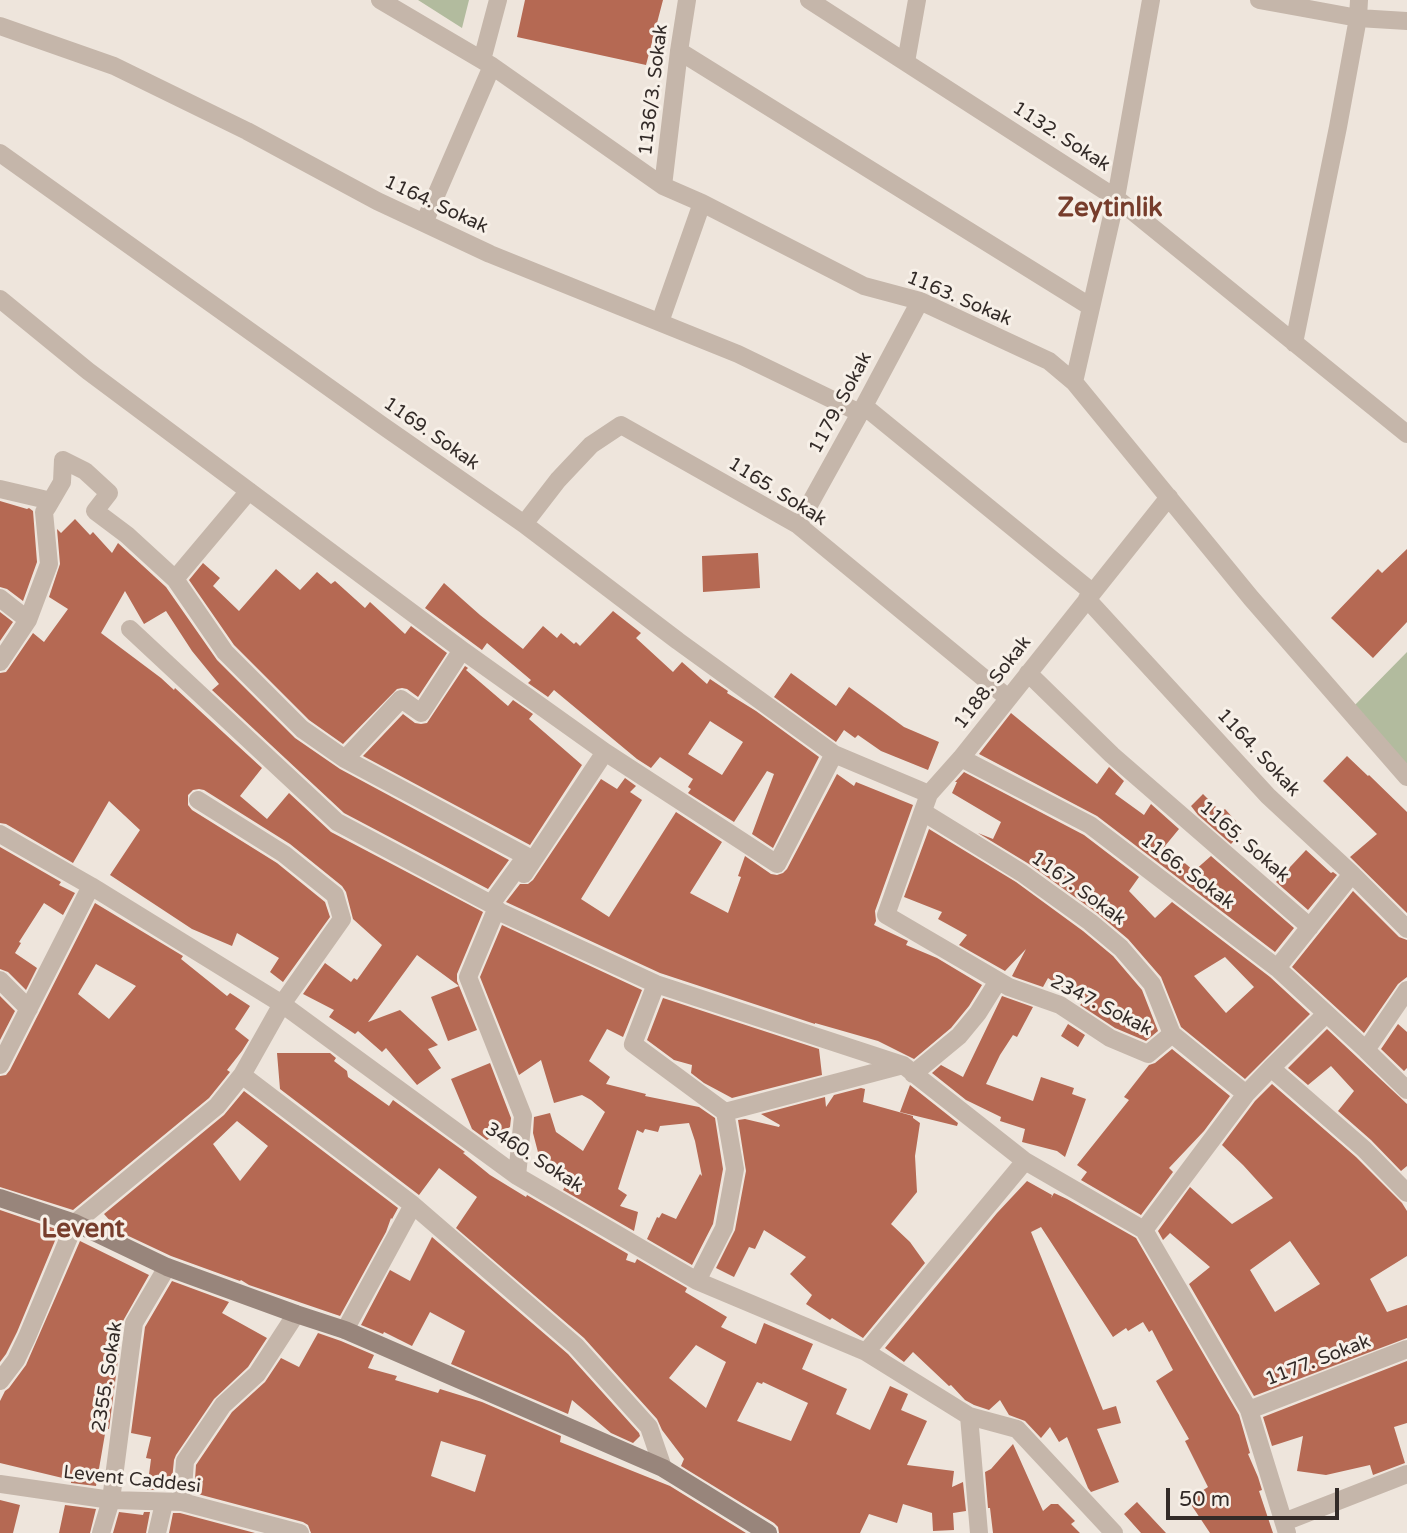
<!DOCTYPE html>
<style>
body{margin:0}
#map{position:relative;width:1407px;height:1533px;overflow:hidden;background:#eee5dc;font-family:"Varela Round",sans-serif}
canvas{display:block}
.scale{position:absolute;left:1166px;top:1488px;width:173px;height:32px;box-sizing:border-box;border:4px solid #332b28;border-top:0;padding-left:9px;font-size:21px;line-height:24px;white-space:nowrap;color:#332b28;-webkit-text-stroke:5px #f7f0e8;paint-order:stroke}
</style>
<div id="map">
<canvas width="1407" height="1533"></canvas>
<div class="scale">50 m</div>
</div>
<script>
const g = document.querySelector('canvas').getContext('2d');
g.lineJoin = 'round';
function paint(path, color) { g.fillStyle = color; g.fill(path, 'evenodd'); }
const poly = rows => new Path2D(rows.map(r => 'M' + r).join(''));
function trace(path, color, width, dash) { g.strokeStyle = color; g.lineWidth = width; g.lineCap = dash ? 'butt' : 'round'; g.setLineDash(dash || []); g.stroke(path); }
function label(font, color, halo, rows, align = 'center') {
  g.font = font + ' "Varela Round",sans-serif'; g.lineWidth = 6; g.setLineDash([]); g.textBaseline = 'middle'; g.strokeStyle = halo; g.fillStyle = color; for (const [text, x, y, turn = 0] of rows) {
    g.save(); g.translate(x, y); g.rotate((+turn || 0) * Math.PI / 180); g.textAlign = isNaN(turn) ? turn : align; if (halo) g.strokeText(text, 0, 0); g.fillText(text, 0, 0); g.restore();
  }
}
paint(poly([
 [418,0,469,0,462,28],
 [1407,652,1407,764,1351,709]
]), '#b2bb9e');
paint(poly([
 [525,0,663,0,646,65,517,37],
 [0,501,27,509,29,508,33,511,37,562,23,601,7,589,0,587],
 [75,519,90,535,93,532,112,553,118,543,166,587,217,660,295,738,340,769,509,860,488,889,344,813,212,690,219,684,192,651,166,611,144,624,125,591,101,633,161,678,174,690,175,688,262,768,240,796,267,819,289,793,331,832,483,912,457,974,457,981,477,1030,448,1041,431,997,459,986,417,955,368,1022,400,1010,438,1045,428,1049,441,1068,417,1085,386,1048,382,1052,358,1031,355,1034,329,1017,334,1010,303,994,325,963,351,982,354,978,357,980,382,945,353,919,346,892,342,886,290,844,204,790,199,789,193,790,188,795,188,805,192,810,277,863,325,902,330,917,283,982,270,972,279,958,237,933,232,946,192,929,110,875,140,830,109,801,73,863,6,824,0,823,0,673,6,672,9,668,33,633,44,642,68,609,49,597,60,564,57,529,61,533],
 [1407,549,1407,622,1373,658,1331,618,1378,569,1382,573],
 [758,553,760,588,703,592,702,556],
 [203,563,220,578,213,586,239,611,276,569,300,590,317,572,331,584,335,581,365,608,370,602,405,634,411,626,447,653,418,697,407,689,402,688,397,689,343,744,309,720,234,645,189,580],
 [444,583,480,615,523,649,543,626,557,638,561,633,574,644,576,642,580,646,613,611,641,633,636,638,673,672,682,662,707,684,710,679,728,691,727,693,756,711,819,757,773,848,752,834,774,774,767,771,734,822,688,793,691,789,688,787,693,779,660,757,651,768,637,759,554,690,548,697,528,683,531,680,487,643,482,650,425,608],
 [710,721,743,742,722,775,688,754],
 [0,612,13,622,0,641],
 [465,666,468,668,466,670,508,706,513,700,533,714,529,719,582,765,530,845,363,756,403,714,415,723,421,724,427,723],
 [791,673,836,706,849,687,904,727,939,742,928,770,881,751,858,735,855,738,844,730,836,742,774,697],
 [1011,713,1097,784,1109,767,1124,781,1115,794,1144,815,1151,804,1179,829,1165,846,1194,871,1211,856,1294,928,1275,952,1097,816,979,754],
 [1347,756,1368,776,1369,775,1407,812,1407,913,1350,857,1377,834,1323,781],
 [964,772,1084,835,1139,877,1129,891,1153,916,1155,918,1172,902,1270,977,1310,1014,1245,1079,1181,1027,1161,977,1128,939,1097,913,1029,864,978,833,993,839,1001,822,952,793,957,782,955,782],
 [1225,957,1254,987,1226,1013,1194,976],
 [837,774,854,786,856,782,913,805,875,911,876,921,874,925,908,941,906,945,937,958,982,985,969,1006,951,1028,914,1059,878,1041,815,1023,815,1024,660,973,506,902,520,884,528,884,533,880,601,779,617,789,625,778,636,786,630,792,642,800,581,899,609,917,676,812,722,842,690,893,728,913,741,877,738,876,745,856,771,874,777,875,783,873,787,869],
 [1203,794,1221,812,1225,809,1244,830,1231,844,1198,815,1191,806],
 [929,829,1016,882,1083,931,1113,956,1142,990,1158,1031,1146,1041,1115,1028,1080,1005,1083,1002,1048,978,1043,987,1014,977,1012,976,1026,949,1005,971,959,945,967,935,938,919,942,912,904,897],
 [0,847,61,882,59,885,75,893,63,915,44,903,19,942,21,943,15,953,37,968,26,990,8,972,0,969],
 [1306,850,1331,873,1333,872,1337,875,1308,910,1276,882],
 [1353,891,1399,937,1407,940,1407,977,1398,984,1364,1033,1292,967],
 [95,903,183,956,181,959,227,996,230,993,250,1006,235,1029,249,1040,242,1051,227,1070,230,1072,209,1098,73,1210,0,1187,0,1076,6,1075,10,1070],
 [96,964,136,986,109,1019,78,994],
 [502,925,642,990,623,1037,607,1029,589,1061,610,1077,606,1084,646,1094,645,1096,699,1107,715,1118,723,1169,713,1224,692,1265,647,1239,657,1217,659,1218,662,1213,676,1219,700,1174,702,1176,695,1141,689,1123,660,1126,658,1132,645,1129,643,1133,637,1130,618,1189,627,1195,620,1206,638,1212,634,1231,563,1190,569,1180,540,1160,533,1133,534,1117,550,1113,556,1132,583,1151,605,1112,591,1100,582,1095,554,1103,541,1060,519,1075,480,977],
 [0,996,15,1011,0,1040],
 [1002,996,1033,1007,1017,1037,1013,1035,1000,1055,986,1084,1033,1101,1041,1077,1074,1088,1072,1094,1086,1099,1065,1157,1057,1151,1022,1142,1025,1129,1000,1121,1001,1117,966,1100,932,1073,941,1065,963,1077],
 [663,998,819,1049,822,1075,732,1098,704,1083,691,1073,692,1065,674,1060,647,1040],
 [1068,1024,1085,1035,1078,1047,1061,1036],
 [1398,1024,1407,1032,1407,1068,1404,1071,1381,1049],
 [1327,1029,1407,1104,1407,1166,1401,1171,1371,1140,1338,1111,1354,1091,1331,1066,1308,1085,1288,1068],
 [1172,1049,1230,1096,1204,1131,1169,1168,1173,1172,1141,1215,1081,1180,1087,1172,1077,1165,1129,1100,1124,1097,1149,1065,1155,1063],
 [277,1053,330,1053,336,1058,334,1061,347,1071,348,1077,389,1106,393,1100,465,1152,463,1153,490,1175,526,1197,527,1195,628,1254,626,1260,635,1263,637,1259,687,1288,685,1292,727,1317,721,1327,756,1344,764,1323,813,1344,802,1369,847,1389,836,1414,870,1430,890,1386,908,1394,901,1410,927,1421,907,1465,954,1471,952,1487,963,1482,966,1511,953,1513,954,1530,933,1531,932,1513,903,1504,897,1523,869,1514,860,1533,779,1533,778,1527,774,1523,681,1466,684,1459,662,1430,657,1419,584,1338,456,1228,477,1197,439,1168,419,1195,280,1089],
 [696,1345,726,1362,706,1408,669,1378],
 [757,1382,762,1384,763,1382,808,1403,791,1441,737,1421],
 [490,1063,511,1118,510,1127,487,1140,472,1129,451,1079],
 [1272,1084,1356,1157,1402,1203,1407,1211,1407,1256,1370,1279,1387,1312,1407,1305,1407,1338,1254,1396,1189,1284,1210,1267,1170,1233,1163,1240,1158,1231,1190,1187,1232,1224,1273,1198,1243,1165,1222,1145,1255,1101],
 [1290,1241,1320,1284,1275,1312,1250,1270],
 [910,1085,958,1123,957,1126,900,1112],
 [861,1088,865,1089,863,1102,913,1116,913,1118,920,1123,915,1156,917,1192,891,1224,910,1242,925,1263,863,1338,832,1318,830,1320,806,1304,812,1295,790,1274,806,1257,764,1230,755,1249,749,1247,734,1277,716,1268,735,1230,746,1171,738,1120,745,1119,779,1127,780,1125,761,1114,825,1097,826,1107,834,1095],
 [244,1091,398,1208,392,1219,391,1218,386,1232,340,1316,249,1285,241,1280,240,1281,171,1256,120,1232,104,1214,224,1115],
 [237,1121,268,1146,240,1181,213,1144],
 [1027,1181,1052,1195,1051,1198,1054,1193,1067,1199,1136,1238,1239,1415,1250,1453,1248,1454,1258,1477,1262,1490,1259,1491,1273,1533,1210,1533,1188,1500,1208,1487,1185,1441,1189,1439,1156,1381,1173,1370,1152,1330,1149,1332,1143,1322,1128,1331,1126,1328,1113,1337,1041,1227,1031,1232,1103,1410,1116,1406,1121,1423,1097,1429,1119,1482,1091,1492,1088,1488,1067,1437,1059,1442,1050,1427,1041,1438,1025,1421,1009,1415,1000,1400,989,1410,974,1405,965,1400,951,1385,949,1386,913,1352,904,1362,885,1348,997,1213],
 [0,1210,59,1230,58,1231,59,1231,17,1332,6,1354,0,1362],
 [432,1237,568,1354,639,1433,640,1436,633,1443,611,1433,572,1400,568,1414,451,1364,465,1331,430,1312,412,1346,384,1332,383,1334,361,1325,390,1270,410,1281],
 [80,1241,149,1275,123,1321,109,1429,106,1428,96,1486,71,1483,71,1480,0,1463,0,1401,5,1391,9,1388,26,1365],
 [172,1281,229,1302,222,1313,267,1338,248,1367,214,1399,176,1455,174,1460,171,1490,147,1490,151,1459,146,1458,151,1437,131,1433,145,1327],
 [318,1333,341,1341,374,1355,368,1368,397,1376,395,1380,438,1393,440,1389,482,1402,561,1436,560,1442,670,1486,746,1533,311,1533,308,1525,303,1522,194,1493,196,1465,232,1412,265,1382,281,1358,299,1367],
 [441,1441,486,1455,475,1492,431,1476],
 [1407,1361,1407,1423,1394,1427,1405,1463,1373,1475,1370,1465,1326,1475,1297,1471,1303,1436,1272,1446,1263,1417],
 [1013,1444,1043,1511,1051,1504,1058,1504,1075,1521,1071,1524,1080,1533,993,1533,990,1508,988,1508,985,1472,991,1469],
 [0,1500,20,1505,13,1533,0,1533],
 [1137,1502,1166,1533,1141,1533,1124,1514],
 [65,1505,96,1509,90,1533,59,1533],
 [119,1512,143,1515,144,1512,150,1512,146,1533,113,1533],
 [173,1513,180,1513,255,1533,169,1533]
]), '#b56953');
trace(poly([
 [380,0,492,66,663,186,702,203,864,286,920,301,1049,361,1074,382,1251,598,1407,777],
 [809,0,1116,198,1407,434],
 [1259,0,1358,18,1407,21],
 [0,26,114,66,247,131,377,201,424,223,490,254,738,354,860,413],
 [679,51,1091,307],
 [482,60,498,0],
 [906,62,917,0],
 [0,153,383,426,524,524,678,641,834,754,929,794],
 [663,186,679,51,687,0],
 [424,223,492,66],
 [0,299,88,371,462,650,605,752,777,864,834,754],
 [660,322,702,203],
 [1294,343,1338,127,1358,18,1359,0],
 [1074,382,1116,198,1151,0],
 [864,406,1092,592],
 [0,489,47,500,48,506,44,512,49,564,28,620,0,662],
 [1169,497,961,758,929,794,886,915,1009,987,1060,1005,1110,1038,1148,1054,1172,1034,1246,1094],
 [48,506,62,482,63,460,85,471,109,493,95,511,127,535,175,579,225,652,302,729,345,759,526,856,491,904],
 [524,524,558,480,591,445,621,425,798,525,1008,698],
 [798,525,864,406,920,301],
 [175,579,249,491],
 [0,598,28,620],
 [1087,599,1268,796,1352,874,1407,929],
 [130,629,337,822,491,904,500,912,656,984,903,1065,1025,1161,1144,1230,1249,1410,1287,1533],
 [1028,673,1112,755,1310,927],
 [961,758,1090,825,1277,968,1366,1050,1407,1090],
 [345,759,401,699,421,713,462,650],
 [923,812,1022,873,1090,922,1121,948,1152,984,1172,1034],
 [0,834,91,886,282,1004,517,1176,697,1281,866,1352,969,1416,979,1533],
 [524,874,605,752],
 [496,910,468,977,523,1116,517,1176],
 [1277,968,1352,874],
 [0,980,29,1009],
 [656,984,633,1044,725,1112],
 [1366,1050,1407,990],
 [0,1065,91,886],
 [1271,1068,1364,1149,1407,1193],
 [913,1074,959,1036,978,1013,998,981],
 [242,1075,413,1205,576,1346,649,1427,663,1468],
 [1144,1230,1246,1094,1271,1068,1326,1014],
 [697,1281,724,1228,735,1169,725,1112,903,1065],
 [345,1330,413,1205],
 [866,1352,1025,1161],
 [0,1381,16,1360,27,1337,75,1223,217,1106,242,1075,282,1004,342,919,335,895,284,854,198,800],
 [1249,1410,1407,1349],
 [969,1416,1017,1429,1114,1533],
 [0,1484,111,1500,182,1502,300,1533],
 [182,1502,185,1461,223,1405,257,1374,296,1314],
 [1284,1522,1407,1474],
 [101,1533,111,1500,134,1323,167,1267],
 [157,1533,164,1503]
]), '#c5b6aa', 18);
trace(poly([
 [0,1198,75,1223,167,1267,296,1314,345,1330,663,1468,768,1533]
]), '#98857b', 18);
label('19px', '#332b28', '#f7f0e8', [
 ["1136/3. Sokak",654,90,-83],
 ["1132. Sokak",1061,137,33],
 ["1164. Sokak",436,205,25],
 ["1163. Sokak",959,299,23],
 ["1179. Sokak",841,403,-62],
 ["1169. Sokak",431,434,35],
 ["1165. Sokak",777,492,32],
 ["1188. Sokak",993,683,-52],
 ["1164. Sokak",1258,753,47],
 ["1165. Sokak",1244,842,41],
 ["1166. Sokak",1187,872,37],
 ["1167. Sokak",1078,889,36],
 ["2347. Sokak",1101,1006,27],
 ["3460. Sokak",534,1158,33],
 ["1177. Sokak",1318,1361,-21],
 ["2355. Sokak",108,1377,-81],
 ["Levent Caddesi",132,1480,6]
]);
label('bold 26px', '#773d2c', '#f7f0e8', [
 ["Zeytinlik",1110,209],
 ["Levent",83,1230]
]);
</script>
